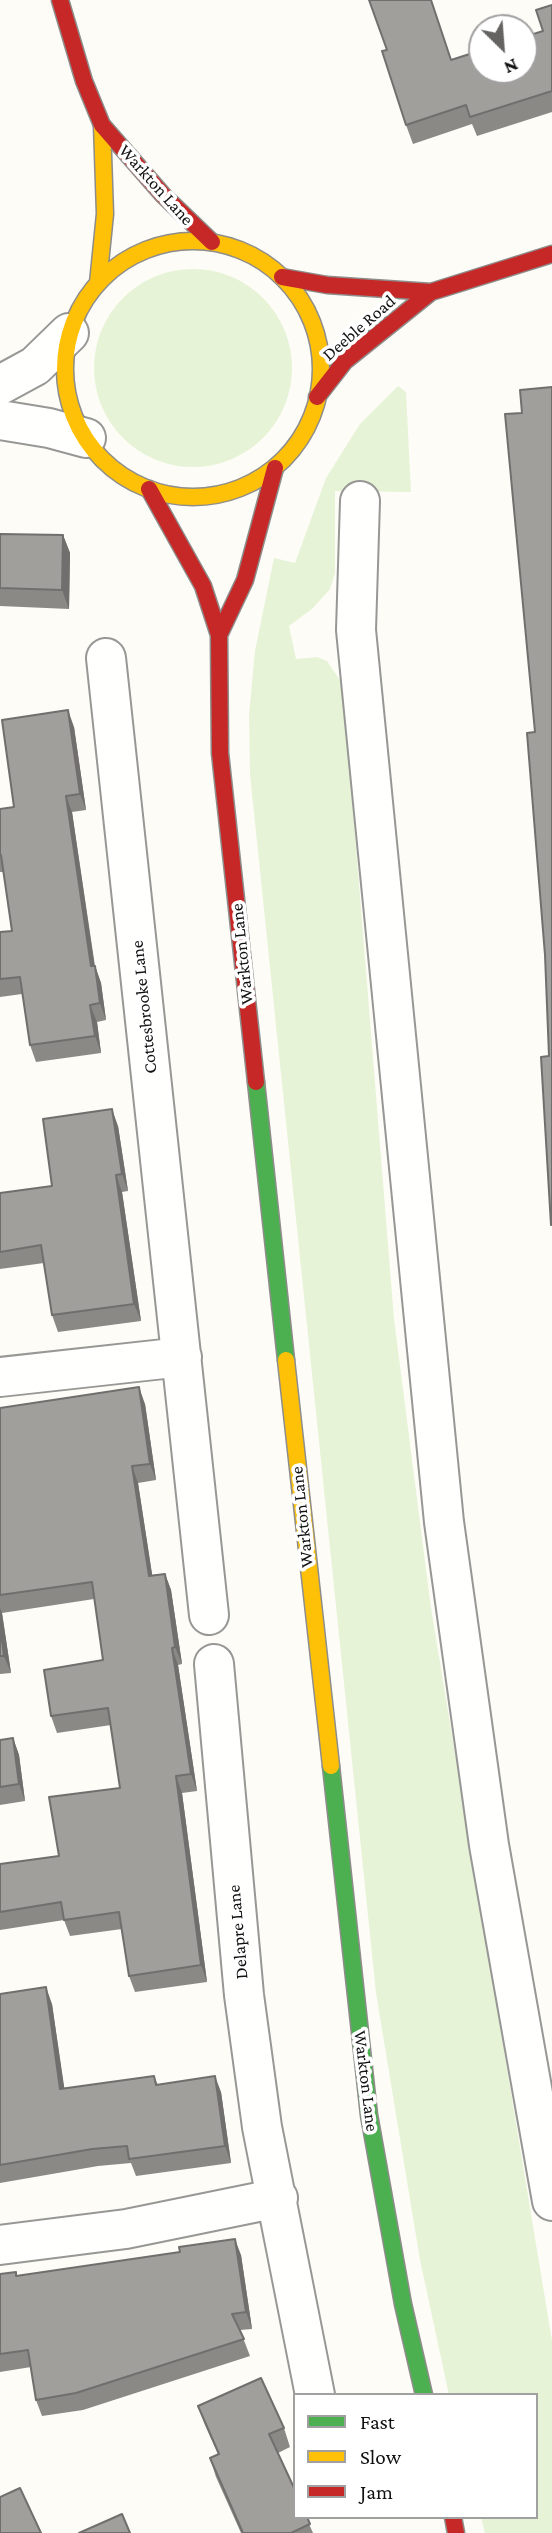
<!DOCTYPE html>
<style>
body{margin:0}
#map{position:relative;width:552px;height:2533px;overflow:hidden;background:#fdfcf7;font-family:"Crimson Pro",serif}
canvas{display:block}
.legend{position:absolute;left:293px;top:2393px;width:245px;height:126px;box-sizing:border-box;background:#fff;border:2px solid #a0a0a0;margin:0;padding:9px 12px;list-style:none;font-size:21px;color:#111}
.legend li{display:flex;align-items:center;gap:14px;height:35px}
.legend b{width:35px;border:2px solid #a0a0a0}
.north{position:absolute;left:468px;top:14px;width:70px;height:70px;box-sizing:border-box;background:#fff;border:2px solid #a0a0a0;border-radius:50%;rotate:155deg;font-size:19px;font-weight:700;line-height:28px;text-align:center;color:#111}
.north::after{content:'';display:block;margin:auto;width:24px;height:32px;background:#646362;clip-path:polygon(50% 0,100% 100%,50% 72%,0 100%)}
</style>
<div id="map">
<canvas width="552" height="2533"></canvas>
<ul class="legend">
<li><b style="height:9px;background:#4caf50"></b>Fast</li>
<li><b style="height:9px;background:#ffc107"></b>Slow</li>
<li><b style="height:9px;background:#c62828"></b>Jam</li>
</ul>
<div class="north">N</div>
</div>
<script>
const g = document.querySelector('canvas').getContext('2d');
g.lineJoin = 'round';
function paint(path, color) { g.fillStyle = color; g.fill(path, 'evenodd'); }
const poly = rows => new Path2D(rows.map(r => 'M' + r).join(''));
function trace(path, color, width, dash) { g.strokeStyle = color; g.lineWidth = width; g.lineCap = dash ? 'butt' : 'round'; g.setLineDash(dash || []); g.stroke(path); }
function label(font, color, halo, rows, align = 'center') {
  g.font = font + ' "Crimson Pro",serif'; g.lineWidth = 7; g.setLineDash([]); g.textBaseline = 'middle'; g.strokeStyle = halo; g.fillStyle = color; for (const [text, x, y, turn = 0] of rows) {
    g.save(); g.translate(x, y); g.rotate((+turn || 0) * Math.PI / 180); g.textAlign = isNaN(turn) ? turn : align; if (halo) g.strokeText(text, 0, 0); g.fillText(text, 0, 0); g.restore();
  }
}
paint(poly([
 '94 368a99 99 0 1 1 198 0a99 99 0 1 1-198 0Z',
 [398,386,406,392,411,492,335,491,335,573,330,589,313,608,289,626,296,659,317,657,327,661,343,685,394,1319,431,1608,552,2341,552,2533,485,2533,481,2517,536,2517,536,2395,449,2395,420,2260,376,1993,250,774,249,715,255,651,274,558,295,563,326,478,360,424]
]), '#e7f3d7');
const street = poly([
 [0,385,35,366,69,333],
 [0,420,49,428,86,438],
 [360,501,356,630,444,1522,489,1845,552,2201],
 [106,658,209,1615],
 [0,1377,182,1357],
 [214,1664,244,1995,262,2127,315,2395],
 [0,2245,126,2229,278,2198]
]);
const fast = poly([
 [256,1082,286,1360],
 [331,1766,369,2115,403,2304,424,2395]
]);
const slow = poly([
 '65 369a128 128 0 1 1 256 0a128 128 0 1 1-256 0Z',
 [98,283,105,214,102,125],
 [286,1360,331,1766]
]);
const jam = poly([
 [60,0,84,81,102,125,163,195,212,242],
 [282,277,327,285,431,292],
 [317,397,345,361,431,292,552,254],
 [149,489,203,586,219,635,220,753,256,1082],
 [219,635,245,580,275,468],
 [453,2517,456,2533]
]);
trace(street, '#979795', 42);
trace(fast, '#8e8d8b', 19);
trace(slow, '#8e8d8b', 19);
trace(jam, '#8e8d8b', 19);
trace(street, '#fffffe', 38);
trace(fast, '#4caf50', 16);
trace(slow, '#ffc107', 16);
trace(jam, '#c62828', 16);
paint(poly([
 [552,5,552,112,477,136,472,124,413,144,406,125,387,50,451,60,543,31],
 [0,534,63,535,70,553,69,609,0,606],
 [74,727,86,810,72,812,95,966,101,983,106,1020,97,1022,101,1053,36,1062,30,1045,22,994,0,997,0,932,12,931,4,872,0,872,0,809,14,807],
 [118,1126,128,1191,122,1192,141,1321,58,1332,52,1315,44,1263,0,1269,0,1193,52,1186],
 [145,1404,156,1480,138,1483,152,1575,165,1574,171,1590,182,1664,178,1665,197,1791,182,1793,207,1982,135,1992,129,1976,122,1929,70,1936,64,1920,0,1930,0,1864,59,1856,120,1788,111,1725,57,1733,51,1716,103,1660,94,1599,2,1613,11,1673,0,1674,0,1408],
 [13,1738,19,1755,25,1801,0,1805,0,1740],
 [0,1994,52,2004,64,2089,154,2076,158,2085,221,2092,231,2163,136,2176,131,2163,98,2166,0,2183],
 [241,2255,252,2329,240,2330,250,2356,83,2410,42,2416,36,2400,31,2367,0,2372,0,2274,16,2272,17,2276],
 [198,2406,284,2428,290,2447,278,2453,313,2533,241,2533,216,2477,210,2458,218,2454,205,2425]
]), '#8a8986');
paint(poly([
 [63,535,70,553,69,609,62,590],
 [68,710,74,727,86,810,80,794],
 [66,796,72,812,97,983,91,966],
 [95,966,101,983,106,1020,100,1003],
 [90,1005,97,1022,101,1053,95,1036],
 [112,1109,118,1126,128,1191,122,1174],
 [116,1175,122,1192,141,1321,134,1304],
 [139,1387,145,1404,156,1480,150,1464],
 [132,1466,138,1483,155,1593,149,1576],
 [165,1574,171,1590,182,1664,175,1647],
 [0,1608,2,1613,11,1673,4,1656,0,1625],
 [172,1648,178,1665,197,1791,191,1774],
 [13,1738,19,1755,25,1801,19,1784],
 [176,1776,182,1793,207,1982,201,1965],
 [46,1987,52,2004,67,2106,60,2089],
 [215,2076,221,2092,231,2163,225,2146],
 [235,2239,241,2255,252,2329,246,2312]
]), '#716f6d');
const building = poly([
 [369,0,431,0,451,60,482,50,482,70,524,70,524,37,543,31,536,10,552,5,552,91,470,117,466,105,406,125,382,51,387,50,369,0],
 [552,387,552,1225,551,1225,541,1057,549,1056,545,955,527,733,535,732,505,414,522,413,520,390,552,387],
 [0,534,63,535,62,590,0,588,0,534],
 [68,710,80,794,66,796,91,966,95,966,100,1003,90,1005,95,1036,30,1045,20,977,0,979,0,932,12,931,1,855,0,855,0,809,14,807,2,720,68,710],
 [112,1109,122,1174,116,1175,134,1304,52,1315,41,1245,0,1252,0,1193,52,1186,43,1119,112,1109],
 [139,1387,150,1464,132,1466,149,1576,165,1574,175,1647,172,1648,191,1774,176,1776,201,1965,129,1976,119,1912,64,1920,61,1902,0,1912,0,1864,59,1856,49,1797,120,1788,108,1708,51,1716,44,1670,103,1660,92,1582,0,1595,0,1408,139,1387],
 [0,1625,4,1656,0,1656,0,1625],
 [13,1738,19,1784,0,1787,0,1740,13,1738],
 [46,1987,60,2089,154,2076,156,2085,215,2076,225,2146,129,2159,127,2146,92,2149,0,2165,0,1994,46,1987],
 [235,2239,246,2312,232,2314,244,2339,76,2393,36,2400,28,2350,0,2354,0,2274,16,2272,16,2276,180,2252,179,2247,235,2239],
 [261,2378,284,2428,269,2434,295,2490,295,2517,307,2517,310,2524,291,2533,243,2533,210,2458,219,2454,198,2406,261,2378],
 [20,2488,41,2533,0,2533,0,2497,20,2488],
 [122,2514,130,2533,79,2533,122,2514]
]);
paint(building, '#a19f9c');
trace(building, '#716f6d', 2);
label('18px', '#111', '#fff', [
 ["Warkton Lane",156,185,48],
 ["Deeble Road",359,328,-41],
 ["Warkton Lane",242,954,-96],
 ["Cottesbrooke Lane",144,1007,-96],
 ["Warkton Lane",302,1517,-96],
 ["Delapre Lane",238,1932,-95],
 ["Warkton Lane",366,2081,83]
]);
</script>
